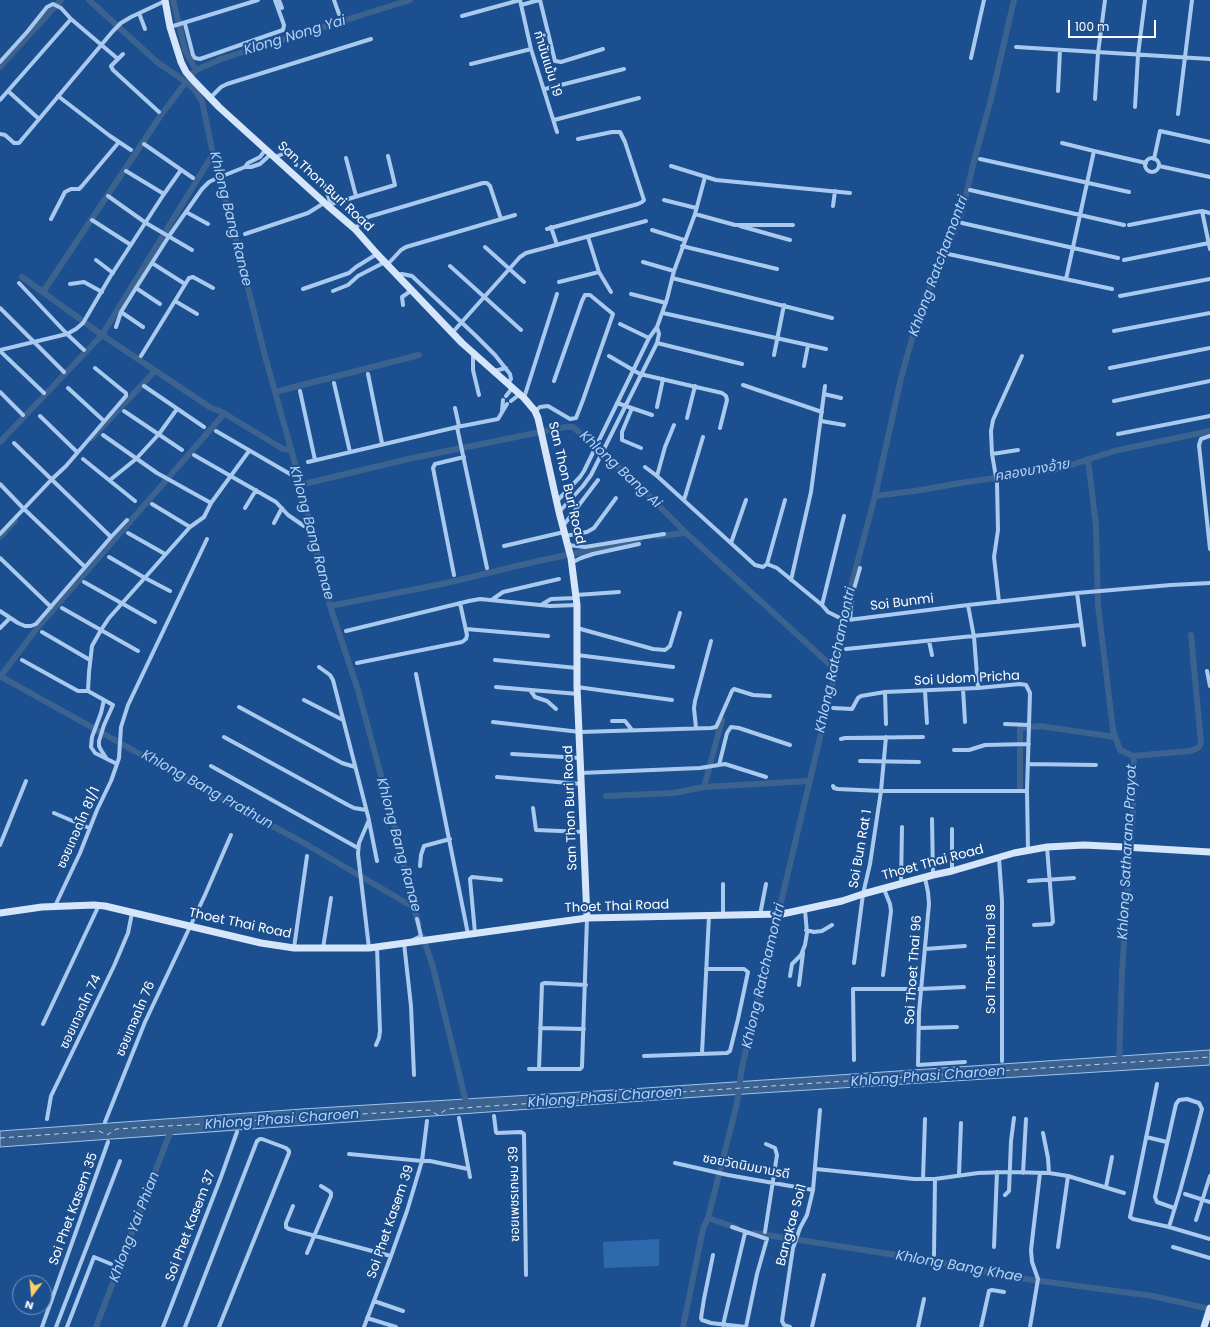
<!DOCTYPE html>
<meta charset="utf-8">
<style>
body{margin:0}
#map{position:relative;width:1210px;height:1327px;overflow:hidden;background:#1b4f8f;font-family:Poppins,sans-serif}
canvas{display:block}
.north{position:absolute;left:12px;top:1275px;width:40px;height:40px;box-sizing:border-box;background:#1b4f8f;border:1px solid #7695bc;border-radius:50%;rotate:196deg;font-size:11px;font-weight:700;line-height:16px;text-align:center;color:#fff}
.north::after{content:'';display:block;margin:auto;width:14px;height:18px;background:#ffd166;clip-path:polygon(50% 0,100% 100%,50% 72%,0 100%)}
.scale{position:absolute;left:1068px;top:20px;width:88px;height:18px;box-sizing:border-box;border:2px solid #fff;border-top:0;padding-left:5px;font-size:12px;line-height:14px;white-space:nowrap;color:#fff;-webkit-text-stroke:3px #1b4f8f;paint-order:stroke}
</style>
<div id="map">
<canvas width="1210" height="1327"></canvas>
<div class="north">N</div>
<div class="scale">100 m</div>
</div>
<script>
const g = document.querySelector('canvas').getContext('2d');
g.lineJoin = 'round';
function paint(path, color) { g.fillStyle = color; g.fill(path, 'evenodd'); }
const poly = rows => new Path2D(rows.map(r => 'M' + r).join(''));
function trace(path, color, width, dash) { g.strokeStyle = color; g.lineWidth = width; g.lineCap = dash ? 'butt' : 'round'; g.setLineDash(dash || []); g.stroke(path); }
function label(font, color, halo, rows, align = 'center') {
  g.font = font + ' Poppins,"Noto Sans Thai",sans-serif'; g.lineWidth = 4; g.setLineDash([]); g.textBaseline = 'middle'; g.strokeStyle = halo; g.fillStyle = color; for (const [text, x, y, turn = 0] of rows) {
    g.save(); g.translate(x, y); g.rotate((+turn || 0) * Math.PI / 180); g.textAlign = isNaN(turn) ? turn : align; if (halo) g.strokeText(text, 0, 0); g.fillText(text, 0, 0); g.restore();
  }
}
paint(poly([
 [659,1239,659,1266,604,1268,603,1242]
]), '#2e69ad');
const water = poly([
 [1210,1050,1210,1065,712,1096,0,1147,0,1131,302,1109,645,1088,1210,1050]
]);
paint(water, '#3c6290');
trace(water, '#9cc4f0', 1);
trace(poly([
 [89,0,157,62,186,82,194,89,202,101,213,154,229,212,265,356,298,474,330,606,358,690,398,839,413,907,419,924],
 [173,0,185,50,196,70],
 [0,67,61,0],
 [22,277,102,335,211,408,222,412,283,449,291,450],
 [43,292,161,115,186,82,196,70,221,59,410,0],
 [275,392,419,355],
 [92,438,155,371],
 [0,442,102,335,213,154],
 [1088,459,1096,526,1098,605,1113,730,1120,750,1133,756,1134,760,1133,811,1122,972,1119,1063],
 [300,485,408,459,565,427,573,427,631,478,686,533,836,670],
 [875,496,921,490,960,483,1059,469,1114,451,1210,431],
 [658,536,686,533],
 [0,537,15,521],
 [330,606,442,584,538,561,639,540],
 [0,676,147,758,304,843,413,907],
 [0,677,38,627,224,414],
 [1133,756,1190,751,1198,748,1201,743,1191,635],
 [704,787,722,720],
 [1020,787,1020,728,1040,726,1115,737],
 [606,796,674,793,704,787,809,781],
 [423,937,433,967,467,1106],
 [708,1218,737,1228],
 [754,1233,922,1259,1018,1278,1153,1296,1210,1309],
 [96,1327,168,1138,172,1129],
 [683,1327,703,1229,708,1218,737,1103,742,1067,836,670,850,590,875,496,901,378,922,303,943,261,962,212,974,161,991,99,1014,0]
]), '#3c6290', 6);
trace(poly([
 [0,1138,99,1131,107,1135,116,1129,220,1123,235,1128,245,1121,429,1110,438,1115,447,1109,641,1096,657,1098,666,1093,1210,1057]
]), '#b5d3f5', 1, [5, 4]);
trace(poly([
 [279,0,282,8],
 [334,0,339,14],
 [520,0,531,49,557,132],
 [540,0,555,61,561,62,603,49],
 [521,5,539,0],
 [139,13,145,29],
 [462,16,520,0],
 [185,24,193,55,195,58,200,59,283,30,284,25,275,0],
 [170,27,258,0],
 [1016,47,1210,59],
 [123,54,111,66,113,70,159,112],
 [971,58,984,0],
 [0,62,27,32,47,7,53,4,61,8,71,19,118,59],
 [471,64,531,49],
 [545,89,624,69],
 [8,91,39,119],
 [1058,91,1060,50],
 [58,96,110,136,131,150],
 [210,98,221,87,227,84,371,39],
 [1095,99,1098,53,1105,0],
 [0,100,71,19],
 [1135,107,1138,55,1145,0],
 [1178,114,1192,0],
 [554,120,639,98],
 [0,134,5,135,14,143,19,143,113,31,121,23,131,17,165,1],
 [1062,143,1094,151],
 [144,144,193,178],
 [275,157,288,152,294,155,296,165],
 [346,158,356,196],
 '1145 165a7 7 0 1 1 14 0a7 7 0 1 1-14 0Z',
 [980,159,1129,192],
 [1154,159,1160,131,1210,142],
 [671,166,716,180,850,193],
 [1159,166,1210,177],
 [245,167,251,167,260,164,271,154],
 [126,171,164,194],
 [324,184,331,204],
 [970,190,1080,215,1066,279],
 [108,196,146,223,192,250],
 [664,200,696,208],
 [328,205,395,185,388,156],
 [833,206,835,191],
 [1202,211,1210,249],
 [186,212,208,224],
 [695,214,735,225,793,225],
 [51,219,65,192,71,189,79,189,82,186,119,142],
 [92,220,131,245],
 [962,223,1118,258],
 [1124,225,1080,215,1094,151,1146,163],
 [1129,225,1196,212,1202,211,1210,213],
 [740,226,790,240],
 [551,227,557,245],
 [355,229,362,221,368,217,483,183,487,183,490,186,501,219],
 [547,229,638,204,642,202,644,200,625,142,620,132,612,132,578,139],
 [652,230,684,240],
 [245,234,308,213,324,203],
 [588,237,599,272,611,292],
 [682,246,777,269],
 [485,247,524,282],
 [948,254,1112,289],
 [96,260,113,273],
 [1124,260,1209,243],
 [643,262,674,271],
 [152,263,185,284],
 [388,264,401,250,406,247,515,215],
 [450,266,521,330],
 [398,275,402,274,412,276,475,335,495,355,510,374,511,379,508,383],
 [672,278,832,318],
 [559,282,599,272],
 [19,283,67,334,84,350],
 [70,284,84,282,102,292],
 [136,288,160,304],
 [303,289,349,273,356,267,377,254],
 [333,291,348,285,358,276,385,262],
 [631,294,666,303],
 [1120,296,1210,279],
 [175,301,197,314],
 [403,305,402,297,412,290],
 [0,308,64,372],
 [121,312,143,327],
 [663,313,826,349],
 [620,324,649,338],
 [116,327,121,312,136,288,169,236,202,189,209,182,215,179,245,167,248,163,260,157,266,149],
 [1114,331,1210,313],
 [452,333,520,257,526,253,646,221],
 [657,343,742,364],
 [0,350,67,334,76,329,83,323,110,277,164,194,181,170],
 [0,351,44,393],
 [473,353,473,370,479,395],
 [774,355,784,305],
 [141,356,189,278,193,277,213,288],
 [609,356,640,374,722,393,726,396,727,400,720,428],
 [804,366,808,345],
 [1110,368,1210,348],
 [494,371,506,368],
 [368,374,382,443],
 [334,383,350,452],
 [743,385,822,412],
 [144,386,204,427],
 [68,388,104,421],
 [300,391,315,460],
 [0,392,23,415],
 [824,394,841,398],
 [506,396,513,387],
 [524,398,557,294],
 [511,401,520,394],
 [1114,401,1210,381],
 [617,403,652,415],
 [657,407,663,379],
 [455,408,459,426],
 [632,408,622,432,622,440,641,448],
 [124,411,182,450],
 [502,411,503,400],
 [535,411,540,407,548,406,570,419,576,418,583,400,613,314,590,295,585,295,582,301,554,381],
 [40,416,77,452],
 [687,418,695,386],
 [821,421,844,425],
 [674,425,665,447,657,476,755,565,763,567,767,564,777,568,822,605,828,612,840,618,848,620,968,605,1077,593,1171,585,1210,583],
 [457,427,487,568],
 [216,431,290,474],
 [1118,434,1210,416],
 [103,435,157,473,211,503],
 [1210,436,1201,439,1199,445,1210,549],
 [14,443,111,537],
 [992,454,1018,450],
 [194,455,276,502,288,515,304,526],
 [83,459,135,501],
 [308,462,457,427,498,419,507,404],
 [645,467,657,476],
 [110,480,136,459,159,434,177,409],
 [0,484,23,508,85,567],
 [684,500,703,437],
 [557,501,580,477,584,471,649,338,657,327,667,299,674,271,695,214,705,177],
 [152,504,190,527],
 [245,508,256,490],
 [559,512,583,486,591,475,657,343,659,334,657,327],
 [274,523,282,508],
 [563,526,598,480],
 [128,533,165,554],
 [0,534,51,480,66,466,126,396,126,393,122,390,95,368],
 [565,536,587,532,594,528,616,498],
 [731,543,746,500],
 [568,545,585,547,664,534],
 [504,546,564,532],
 [109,557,145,578,170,591],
 [0,558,51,607],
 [571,563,581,558,593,554,639,544],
 [767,564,785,500],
 [454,575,433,468,435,464,464,457],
 [791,580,811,492,825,386],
 [84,582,155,622],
 [1077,593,1084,645],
 [576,595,619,592],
 [493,599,503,592,559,579],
 [999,602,994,557,998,530,997,483,992,454,991,431,993,420,1022,356],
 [541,605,551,599,576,598],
 [822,605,844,516],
 [968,605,974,637,978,688],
 [62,608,138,651],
 [0,611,18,623,25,626,31,626,36,624,111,537,127,520],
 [850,620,852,596,860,568],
 [0,628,10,618],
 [577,628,653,649,665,650,670,646,680,613],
 [466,629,548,636],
 [346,631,469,601,480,599,550,606,577,605],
 [42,632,90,660],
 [929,641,932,655],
 [846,649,1081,625],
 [577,655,673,667],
 [22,660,78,691,88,691],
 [495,660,577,668],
 [357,663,462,642,466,639,467,635,460,603],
 [319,667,330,675,333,680,369,820,359,843,358,854,369,948],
 [1207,671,1210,686],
 [416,674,468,934],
 [496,687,578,694],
 [577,687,672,700],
 [963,689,965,722],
 [530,690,535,697,547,701,556,709],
 [88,691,89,672,92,646,101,630,109,618,190,527,204,517,211,503,249,451],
 [88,691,113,705,104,725,99,741,99,746,101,750,107,759],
 [925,691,927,723],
 [885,692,886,724],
 [304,700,343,720],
 [239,707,342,763,355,767],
 [833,708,852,709,858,698,861,696,885,692,978,688,1020,684,1026,685,1030,693,1027,791,1028,850],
 [612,721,625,721,632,730],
 [493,722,580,732,711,728,716,727,718,723,732,691,734,689,753,695,770,696],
 [1005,724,1029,725],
 [696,728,694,708,695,701,711,641],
 [224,737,348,805,354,808,366,810],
 [841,739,845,738,923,737],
 [954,750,969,750,985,745,1029,744],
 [512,754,580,758],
 [860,761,919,762],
 [117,764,119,758,121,727,128,705,207,539],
 [1028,764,1096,765],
 [719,765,727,733,731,727,739,728,790,745],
 [211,766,358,848],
 [581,773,700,768,725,764,766,777],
 [497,777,581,784],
 [833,786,834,788,838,789,881,791,1027,791],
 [533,808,536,830,584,832],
 [54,813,89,828],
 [932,819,933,875],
 [369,821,377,861],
 [952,829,952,871],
 [0,845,26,781],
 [999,858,1002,901,1002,1061],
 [420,866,421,855,424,846,450,839],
 [925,878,928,892,929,904,919,1012,918,1065,965,1062],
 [1029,881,1074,878],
 [723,884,723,916],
 [901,884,902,827],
 [55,906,80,853,97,810,111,781,117,764,95,753,91,747,92,737,101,713,104,700],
 [760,915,766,884],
 [1034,925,1051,924,1053,922,1047,847],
 [806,930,814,932,822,931,832,925],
 [475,933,470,879,472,877,501,880],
 [413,940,421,936,417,919],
 [404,943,411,1006,414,1075],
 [294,948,307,856],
 [323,948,331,898],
 [925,949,965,946],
 [854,963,863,894,870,864,881,791,886,737],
 [883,975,891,911,890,904,884,889],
 [790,976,792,964,801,955,805,945,807,933,805,910],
 [799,985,803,953],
 [43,1024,99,905],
 [540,1028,584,1029],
 [919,1028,957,1027],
 [376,1045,379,1038,380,1031,377,947],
 [702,1053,709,916],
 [644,1056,727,1053,730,1051,738,1019,748,972,744,969,706,969],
 [854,1060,853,989,921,989,964,987],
 [529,1069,580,1069,582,1067,587,918],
 [539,1069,542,984,545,983,586,985],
 [1157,1084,1130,1217,1133,1219,1169,1227,1210,1239],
 [494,1116,496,1132,497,1133,521,1132,524,1134,526,1275],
 [459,1118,470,1177],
 [47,1119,51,1096,114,966,128,933,132,913],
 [105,1122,145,1022,205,895,231,835],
 [1043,1133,1048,1158,1049,1173],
 [1146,1137,1167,1142],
 [349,1154,422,1161,430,1161,468,1169],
 [675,1163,728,1175,813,1190],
 [816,1169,914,1179,935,1179,978,1173,1008,1172,1049,1173,1068,1176,1124,1193],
 [1023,1173,1026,1119],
 [959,1175,961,1123],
 [923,1179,925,1119],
 [1106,1187,1112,1157],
 [1185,1194,1210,1202],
 [1005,1195,1009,1191,1011,1141,1014,1118],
 [293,1206,286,1223,286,1227,289,1229,391,1256],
 [1196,1220,1210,1176],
 [732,1227,767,1239,757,1274,746,1327],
 [1169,1227,1180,1191,1191,1151,1202,1109,1199,1103,1187,1099,1179,1100,1176,1104,1155,1197,1157,1202,1174,1208],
 [765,1232,777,1155,775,1148,766,1144],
 [994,1247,997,1172],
 [1058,1247,1068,1176],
 [1173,1247,1210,1258],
 [307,1253,331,1196,331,1193,329,1191,321,1186],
 [713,1255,704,1299,701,1318,702,1320,711,1323,746,1327],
 [934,1255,935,1179],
 [374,1301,403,1311],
 [367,1318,396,1327],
 [723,1325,745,1233],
 [42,1327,108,1142],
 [56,1327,120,1161],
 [67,1327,94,1257,111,1264],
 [163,1327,221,1177,237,1132],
 [185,1327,257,1141,260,1139,262,1139,286,1148,289,1151,289,1153,219,1327],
 [364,1327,391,1256,407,1211,422,1161,427,1121],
 [790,1327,784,1325,782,1321,793,1248,800,1228,807,1215,813,1190,820,1110],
 [812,1327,824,1275],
 [918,1327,924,1299],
 [981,1327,989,1291,992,1290,1004,1292],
 [1030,1327,1038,1279,1032,1262,1031,1250,1040,1173]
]), '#a9c9ee', 4);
trace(poly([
 [165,0,170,27,181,62,186,72,193,80,219,107,327,205,355,229,377,254,462,343,524,398,535,411,538,418,559,512,571,558,577,605,577,687,587,918],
 [0,913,42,907,94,905,105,906,261,943,294,948,369,948,587,918,782,914,842,901,863,894,933,875,952,871,1014,853,1047,847,1084,845,1124,847,1210,852],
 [1204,1327,1210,1308]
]), '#d6e6fa', 7);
label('13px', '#fff', '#1b4f8f', [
 ["กำนันแม้น 19",547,64,73],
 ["San Thon Buri Road",325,187,43],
 ["San Thon Buri Road",566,483,77],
 ["Soi Bunmi",902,603,-7],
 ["Soi Udom Pricha",967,679,-3],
 ["San Thon Buri Road",571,808,-92],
 ["ซอยเทอดไท 81/1",79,828,-66],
 ["Soi Bun Rat 1",861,849,-80],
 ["Thoet Thai Road",933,863,-15],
 ["Thoet Thai Road",617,907,-2],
 ["Thoet Thai Road",240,924,12],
 ["Soi Thoet Thai 98",992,959,-90],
 ["Soi Thoet Thai 96",914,970,-86],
 ["ซอยเทอดไท 74",81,1012,-65],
 ["ซอยเทอดไท 76",136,1019,-67],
 ["ซอยวัดนิมมานรดี",746,1167,11],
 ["ซอยเพชรเกษม 39",515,1194,-91],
 ["Soi Phet Kasem 35",74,1209,-70],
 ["Soi Phet Kasem 39",391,1222,-71],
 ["Bangkae Soi1",792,1225,-75],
 ["Soi Phet Kasem 37",191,1226,-69]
]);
label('italic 14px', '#b5d3f5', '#1b4f8f', [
 ["Klong Nong Yai",295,36,-17],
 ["Khlong Bang Ranae",230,219,76],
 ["Khlong Ratchamontri",939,266,-70],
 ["Khlong Bang Ai",620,470,43],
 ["คลองบางอ้าย",1032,471,-10],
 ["Khlong Bang Ranae",311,533,75],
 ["Khlong Ratchamontri",836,660,-78],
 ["Khlong Bang Prathun",207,790,29],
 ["Khlong Bang Ranae",398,845,75],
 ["Khlong Satharana Prayot",1128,852,-87],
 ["Khlong Ratchamontri",764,976,-77],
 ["Khlong Phasi Charoen",928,1077,-4],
 ["Khlong Phasi Charoen",605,1098,-4],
 ["Khlong Phasi Charoen",282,1120,-4],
 ["Khlong Yai Phian",135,1227,-69],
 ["Khlong Bang Khae",959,1267,10]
]);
</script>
